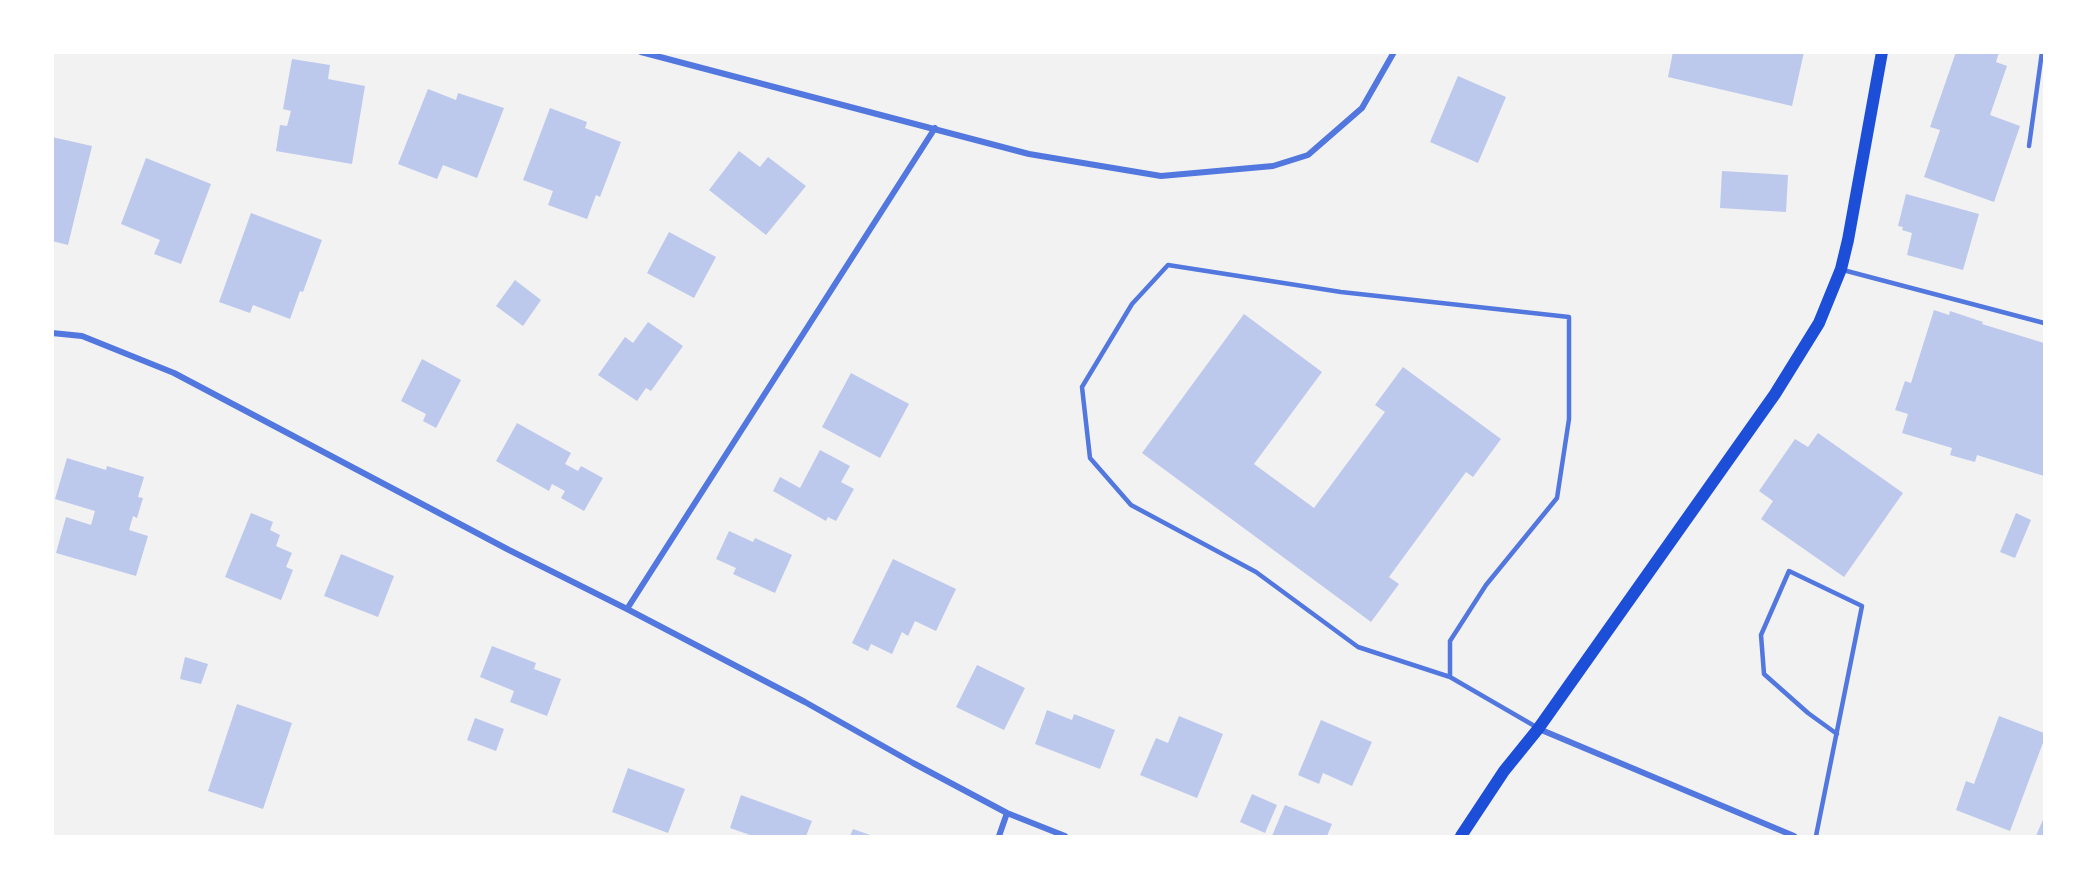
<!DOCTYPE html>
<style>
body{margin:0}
#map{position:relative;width:2097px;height:889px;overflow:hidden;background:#f2f2f2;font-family:"Noto Serif",serif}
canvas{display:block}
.frame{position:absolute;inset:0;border:54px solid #fff;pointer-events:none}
</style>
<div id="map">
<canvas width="2097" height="889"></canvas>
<div class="frame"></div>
</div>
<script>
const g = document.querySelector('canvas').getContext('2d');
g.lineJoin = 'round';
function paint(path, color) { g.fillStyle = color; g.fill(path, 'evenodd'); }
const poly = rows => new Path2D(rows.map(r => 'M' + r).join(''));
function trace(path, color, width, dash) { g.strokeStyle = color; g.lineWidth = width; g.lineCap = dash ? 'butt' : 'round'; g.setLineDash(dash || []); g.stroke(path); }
paint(poly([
 [1673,52,1804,52,1792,106,1668,77],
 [1956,52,1999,52,1996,62,2007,66,1990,115,2020,126,1994,202,1924,177,1940,130,1930,127],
 [292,59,330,65,328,79,365,86,352,164,276,151,280,125,287,126,291,111,283,109],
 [1458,76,1506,97,1478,163,1430,142],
 [428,89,456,100,458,93,504,108,477,178,443,165,437,179,398,164],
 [550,108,587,122,585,128,621,142,600,197,596,195,587,219,548,205,553,191,523,180],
 [52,137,92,146,68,245,52,241],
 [739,151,760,167,768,157,806,186,766,235,709,190],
 [146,158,211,184,181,264,154,254,160,240,121,224],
 [1722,171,1788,175,1786,212,1720,208],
 [1906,194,1979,214,1963,270,1907,255,1912,233,1902,230,1903,227,1898,226],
 [251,213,322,240,303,292,300,291,290,319,253,305,250,313,219,302],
 [669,232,716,257,694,298,647,273],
 [515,280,541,300,523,326,496,306],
 [1934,310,1949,315,1950,311,1983,322,1982,324,2044,343,2044,476,1977,455,1975,462,1950,455,1952,448,1902,433,1908,414,1895,410,1905,381,1911,383],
 [1244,314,1322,372,1254,464,1314,508,1385,412,1375,405,1403,367,1501,439,1473,477,1466,472,1389,577,1399,584,1371,622,1142,453],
 [648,322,683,346,651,391,646,388,637,401,598,375,625,337,633,343],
 [422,359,461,380,436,428,423,421,426,414,401,401],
 [851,373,909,404,880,458,822,427],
 [517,423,571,453,565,464,578,471,581,466,603,478,584,511,561,498,565,491,552,484,549,491,496,461],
 [1818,433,1903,493,1844,577,1761,519,1773,501,1759,491,1795,439,1808,447],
 [820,450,850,466,841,482,854,489,836,521,828,517,826,521,773,491,780,477,800,488],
 [67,458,106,470,107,466,144,477,138,497,143,498,137,518,133,516,129,530,148,536,136,576,56,553,66,517,91,525,95,511,55,499],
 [251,513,273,522,270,530,280,535,276,546,292,553,286,567,293,570,281,600,225,577],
 [2016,513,2031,520,2015,558,2000,552],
 [729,531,753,542,755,538,792,555,775,593,733,574,736,568,716,559],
 [341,554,394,576,378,617,324,596],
 [893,559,956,589,936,631,915,621,908,636,902,632,892,654,871,644,868,651,852,643],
 [492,646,536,663,534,669,561,679,547,716,510,702,514,691,480,677],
 [185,657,208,664,201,684,180,679],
 [977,665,1025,688,1004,730,956,707],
 [237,704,292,723,263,809,208,791],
 [1047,710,1072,720,1074,714,1115,730,1100,769,1035,744],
 [1179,716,1223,734,1197,798,1140,775,1156,738,1168,743],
 [1999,716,2044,733,2044,740,2010,831,1956,810,1966,781,1974,784],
 [475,718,504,729,496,751,467,740],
 [1321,720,1372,742,1352,786,1323,773,1319,784,1298,775],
 [628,768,685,789,668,833,612,812],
 [1252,794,1277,805,1265,833,1240,822],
 [741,795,812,821,806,836,749,836,750,835,730,828],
 [1285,805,1332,824,1327,836,1272,836],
 [2044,817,2044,836,2036,836],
 [853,829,873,836,850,836]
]), '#bdc9ec');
trace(poly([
 [2029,146,2042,52],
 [1843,270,2044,323],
 [1450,677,1450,641,1486,585,1557,498,1569,419,1569,317,1341,292,1168,265,1132,304,1082,387,1090,458,1131,505,1256,572,1358,647,1450,677,1538,728],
 [1816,836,1862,606,1789,571,1761,635,1764,674,1808,713,1837,734]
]), '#5277de', 4.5);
trace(poly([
 [641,52,1029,154,1161,176,1273,166,1308,155,1362,108,1394,52],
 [52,333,82,336,174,373,509,550,627,609,805,702,913,763,1007,813,1065,836],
 [627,609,935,128],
 [1539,729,1794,836],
 [999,836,1007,813]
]), '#5277de', 6);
trace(poly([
 [1461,836,1504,771,1538,729,1775,394,1819,323,1841,269,1848,240,1882,52]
]), '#1d4ed8', 12);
</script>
